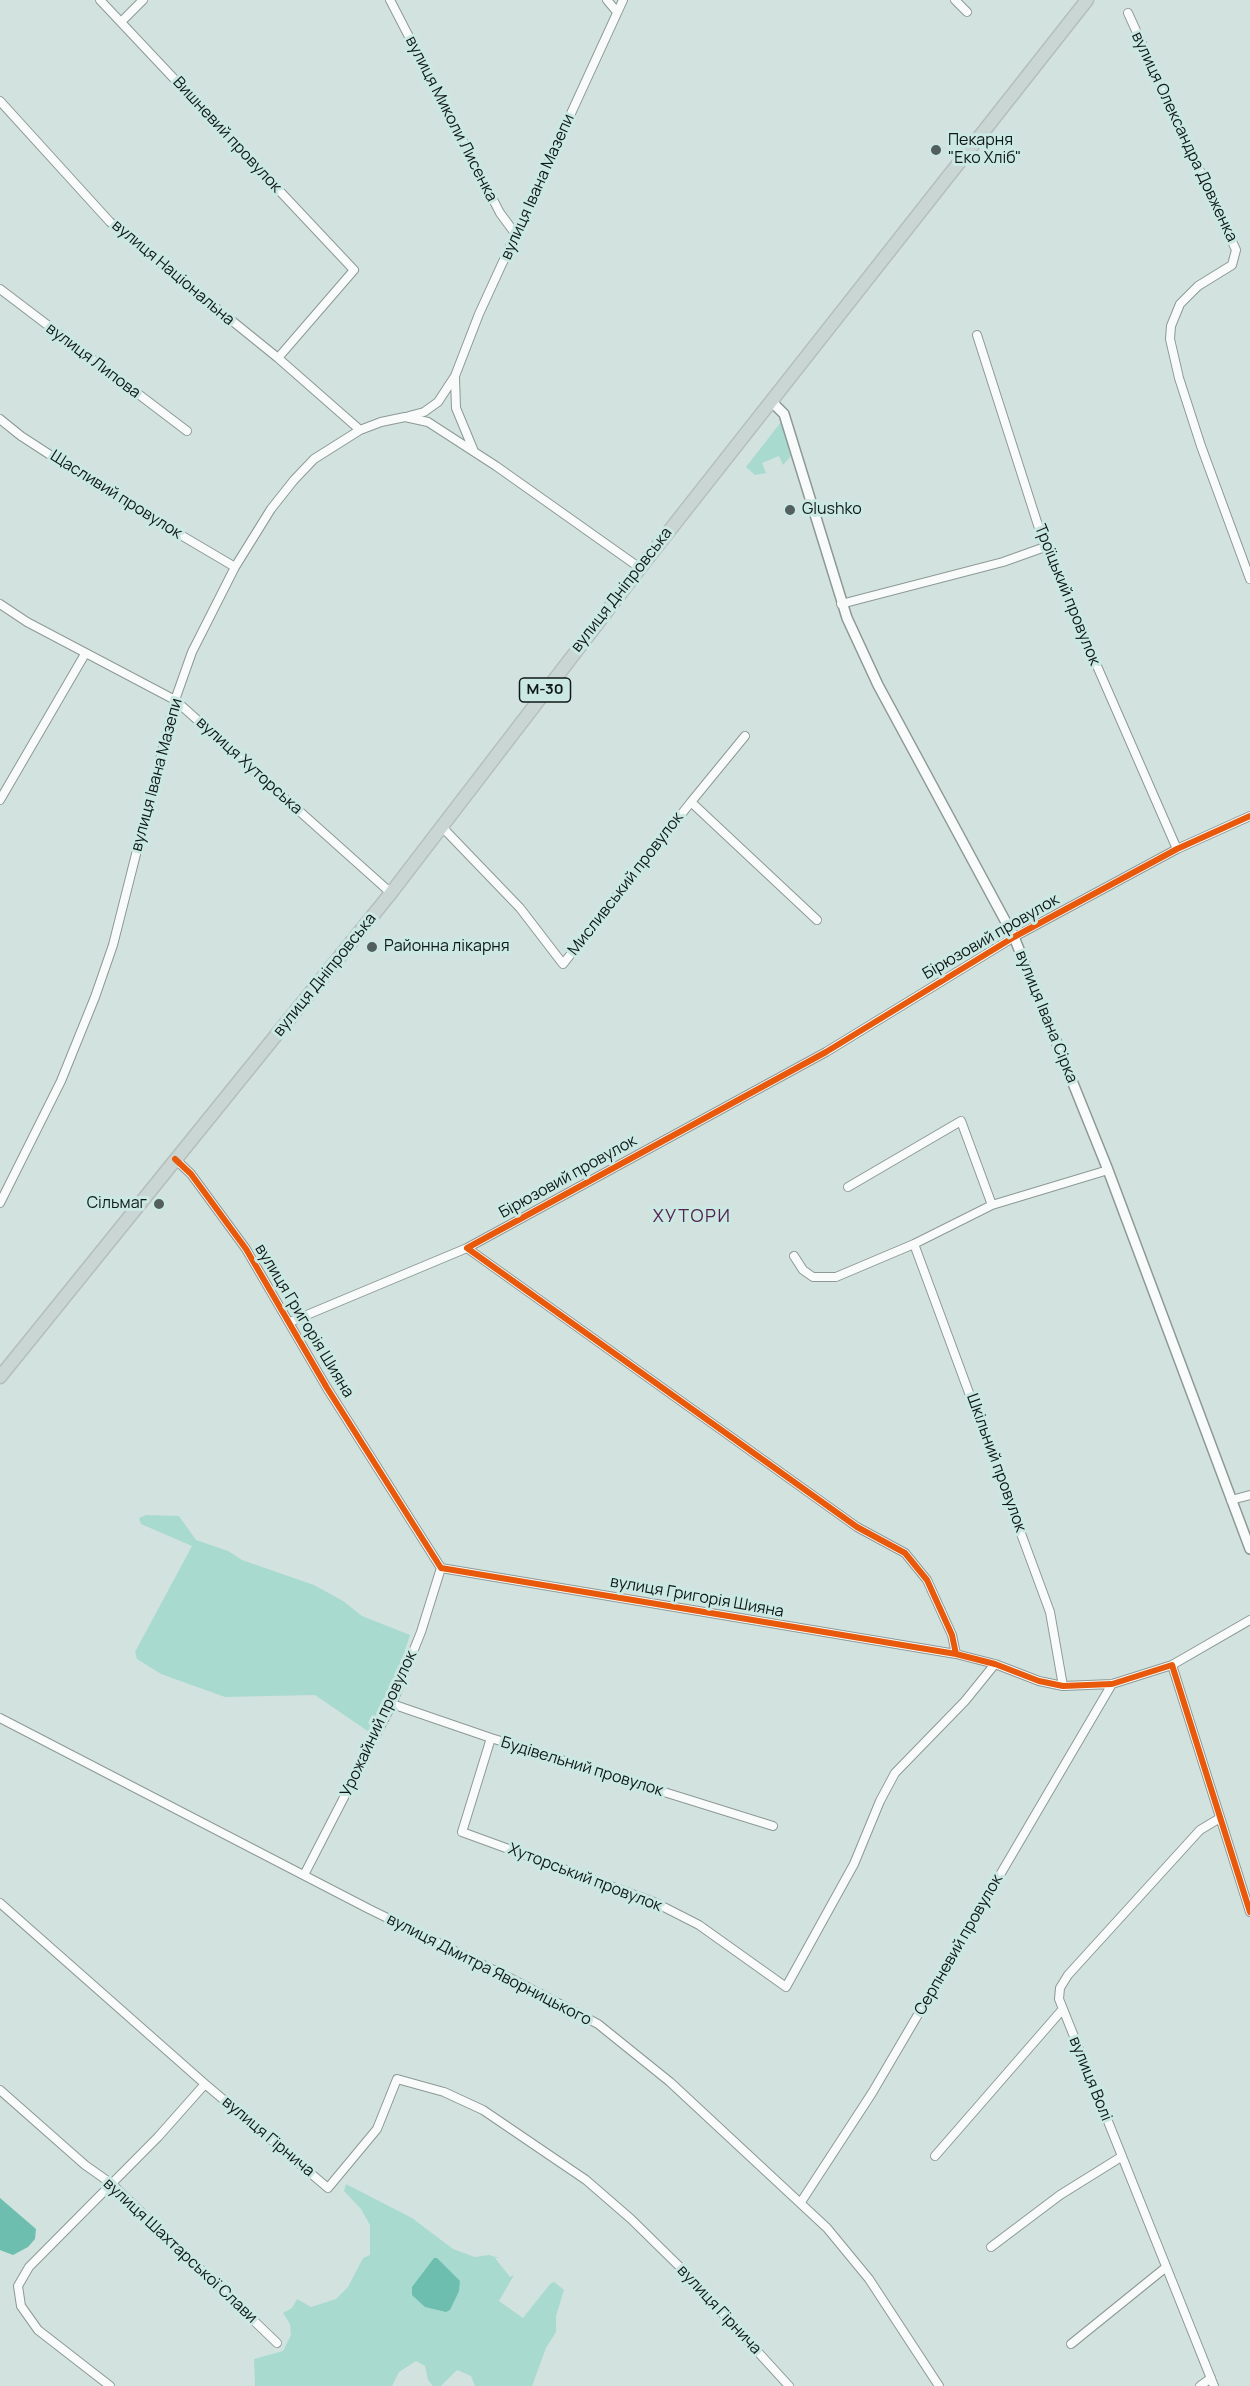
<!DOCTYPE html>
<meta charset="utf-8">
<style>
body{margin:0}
canvas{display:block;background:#d2e2de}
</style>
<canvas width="1250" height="2386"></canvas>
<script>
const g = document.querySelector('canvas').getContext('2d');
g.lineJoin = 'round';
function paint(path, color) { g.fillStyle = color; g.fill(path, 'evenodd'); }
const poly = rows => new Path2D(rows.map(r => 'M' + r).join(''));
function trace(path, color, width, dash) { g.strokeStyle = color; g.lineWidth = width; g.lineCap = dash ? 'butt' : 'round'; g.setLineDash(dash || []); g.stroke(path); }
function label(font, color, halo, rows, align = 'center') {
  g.font = font + ' Manrope,sans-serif'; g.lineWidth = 6; g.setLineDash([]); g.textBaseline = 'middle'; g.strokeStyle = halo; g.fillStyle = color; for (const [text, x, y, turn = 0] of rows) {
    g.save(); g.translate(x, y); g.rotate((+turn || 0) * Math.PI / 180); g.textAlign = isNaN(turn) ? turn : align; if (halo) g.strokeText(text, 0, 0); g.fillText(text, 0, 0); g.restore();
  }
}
paint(poly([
 [781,422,791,456,783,465,779,456,762,463,766,473,755,475,746,467],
 [146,1515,179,1516,196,1540,228,1551,242,1560,314,1585,343,1601,362,1616,410,1635,389,1699,372,1731,369,1732,315,1695,225,1697,161,1674,137,1659,135,1652,192,1546,141,1524,139,1518],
 [346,2184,412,2218,453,2249,475,2257,489,2255,499,2258,495,2258,510,2277,514,2275,499,2301,523,2318,550,2284,554,2282,564,2290,556,2316,556,2332,546,2348,532,2386,475,2386,471,2376,457,2370,441,2386,433,2386,428,2380,425,2366,416,2361,399,2372,392,2386,255,2386,254,2359,283,2351,291,2335,290,2324,283,2313,292,2308,297,2299,311,2307,336,2299,348,2287,363,2258,370,2255,370,2225,361,2209,344,2191]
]), '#a9dad0');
paint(poly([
 [0,2198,36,2229,35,2239,28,2247,13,2255,0,2250],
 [434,2258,437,2258,460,2281,459,2291,450,2310,446,2312,425,2307,412,2295,412,2287]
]), '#6dbeaf');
const minor = poly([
 [100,0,354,270,278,358],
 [390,0,500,213,517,236],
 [607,0,617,12],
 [955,0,967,12],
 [1128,13,1236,250,1232,265,1198,286,1180,304,1171,326,1170,339,1179,378,1201,446,1250,579],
 [121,22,143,0],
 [0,101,110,222,278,358,360,430],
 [0,289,187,431],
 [977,335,1045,547,1177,849],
 [455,378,456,408,473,449],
 [409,416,424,412,438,402,455,376,479,314,623,0],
 [0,419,21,436,101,488,235,567],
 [0,604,27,622,175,700,391,893],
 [841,604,1003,562,1045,547],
 [745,736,691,802,817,920],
 [0,800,85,654],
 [443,828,520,908,563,964,691,802],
 [175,1159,191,1174,246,1249,327,1388,441,1568,956,1654,995,1664,1039,1681,1063,1686,1112,1684,1172,1665,1250,1912],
 [848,1187,961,1121,992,1205],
 [0,1203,61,1081,95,997,113,945,175,700,192,652,235,567,271,509,294,480,314,459,360,430,381,422,405,417,428,422,496,466,640,568],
 [914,1244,1050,1612,1063,1686],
 [794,1256,803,1270,813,1277,836,1277,914,1244,992,1205,1108,1170],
 [290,1322,467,1248],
 [1231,1500,1250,1495],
 [956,1654,952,1635,927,1580,905,1553,857,1527,467,1248,826,1052,1014,937,1177,849,1250,816],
 [1172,1665,1250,1620],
 [392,1704,491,1738,773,1826],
 [0,1718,369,1909,508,1977,598,2024,670,2082,827,2228,869,2279,939,2386],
 [491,1738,462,1832,654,1902,699,1925,786,1987,854,1864,880,1801,895,1773,965,1701,995,1664],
 [304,1875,392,1704,421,1632,441,1568],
 [0,1903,205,2084,328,2188,377,2129,397,2079,444,2092,483,2110,586,2180,631,2219,684,2271,789,2386],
 [0,2090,85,2165,112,2184,277,2343],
 [935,2156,1062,2010],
 [801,2202,872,2093,1112,1684],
 [991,2247,1060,2195,1121,2157],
 [1071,2344,1165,2268],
 [110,2386,38,2330,21,2306,18,2286,29,2267,158,2137,205,2084],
 [1200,2386,1211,2378],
 [1214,2386,1059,1999,1060,1988,1068,1975,1200,1830,1220,1818]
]);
const tertiary = poly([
 [772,402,784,414,847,618,878,685,1014,937,1108,1170,1250,1549]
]);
const trunk = poly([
 [0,1377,391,893,640,568,1087,0]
]);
trace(minor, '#8d9996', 10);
trace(tertiary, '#8d9996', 12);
trace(trunk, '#b6bebc', 15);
trace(minor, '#f8fbfa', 8);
trace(tertiary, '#f8fbfa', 9);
trace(trunk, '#c9d6d4', 12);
trace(poly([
 [175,1159,191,1174,246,1249,327,1388,441,1568,956,1654,995,1664,1039,1681,1063,1686,1112,1684,1172,1665,1250,1912],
 [956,1654,952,1635,927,1580,905,1553,857,1527,467,1248,826,1052,1014,937,1177,849,1250,816]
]), '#e8590c', 6);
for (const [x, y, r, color] of [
 [936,150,6,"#535f5d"],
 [790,510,6,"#535f5d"],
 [372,947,6,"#535f5d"],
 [159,1204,6,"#535f5d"]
]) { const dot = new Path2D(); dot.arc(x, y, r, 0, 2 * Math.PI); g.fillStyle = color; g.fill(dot); trace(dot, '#cbe9e2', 2); }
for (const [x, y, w] of [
 [545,690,51]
]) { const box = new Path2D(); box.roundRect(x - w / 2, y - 12, w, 24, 4.5); g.fillStyle = '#cbe9e2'; g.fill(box); trace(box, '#0f1917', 1.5); }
label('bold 15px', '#0f1917', null, [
 ["М-30",545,690]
]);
label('16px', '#0f1917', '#cbe9e2', [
 ["вулиця Миколи Лисенка",451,119,63],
 ["Вишневий провулок",227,135,47],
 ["вулиця Олександра Довженка",1184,137,65],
 ["вулиця Івана Мазепи",538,187,-66],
 ["вулиця Національна",173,273,40],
 ["вулиця Липова",93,361,37],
 ["Щасливий провулок",116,495,32],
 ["вулиця Дніпровська",622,590,-52],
 ["Троїцький провулок",1067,595,68],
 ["вулиця Хуторська",249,766,42],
 ["вулиця Івана Мазепи",157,775,-75],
 ["Мисливський провулок",626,884,-52],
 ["Бірюзовий провулок",991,937,-30],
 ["вулиця Дніпровська",325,975,-51],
 ["вулиця Івана Сірка",1046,1017,68],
 ["Бірюзовий провулок",568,1177,-29],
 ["вулиця Григорія Шияна",304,1321,59],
 ["Шкільний провулок",996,1463,70],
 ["вулиця Григорія Шияна",697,1597,10],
 ["Урожайний провулок",379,1724,-65],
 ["Будівельний провулок",582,1767,17],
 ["Хуторський провулок",585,1878,21],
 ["Серпневий провулок",959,1945,-60],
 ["вулиця Дмитра Яворницького",489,1970,27],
 ["вулиця Волі",1090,2079,68],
 ["вулиця Гірнича",268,2137,40],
 ["вулиця Шахтарської Слави",180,2251,43],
 ["вулиця Гірнича",719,2310,47]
]);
label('16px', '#0f1917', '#cbe9e2', [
 ["Пекарня",948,141],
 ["\"Еко Хліб\"",948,159],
 ["Glushko",802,510],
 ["Районна лікарня",384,947],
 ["Сільмаг",147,1204,"right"]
], 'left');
g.letterSpacing = '1.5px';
label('18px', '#552352', '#cbe9e2', [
 ["ХУТОРИ",692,1217]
]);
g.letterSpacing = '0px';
</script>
